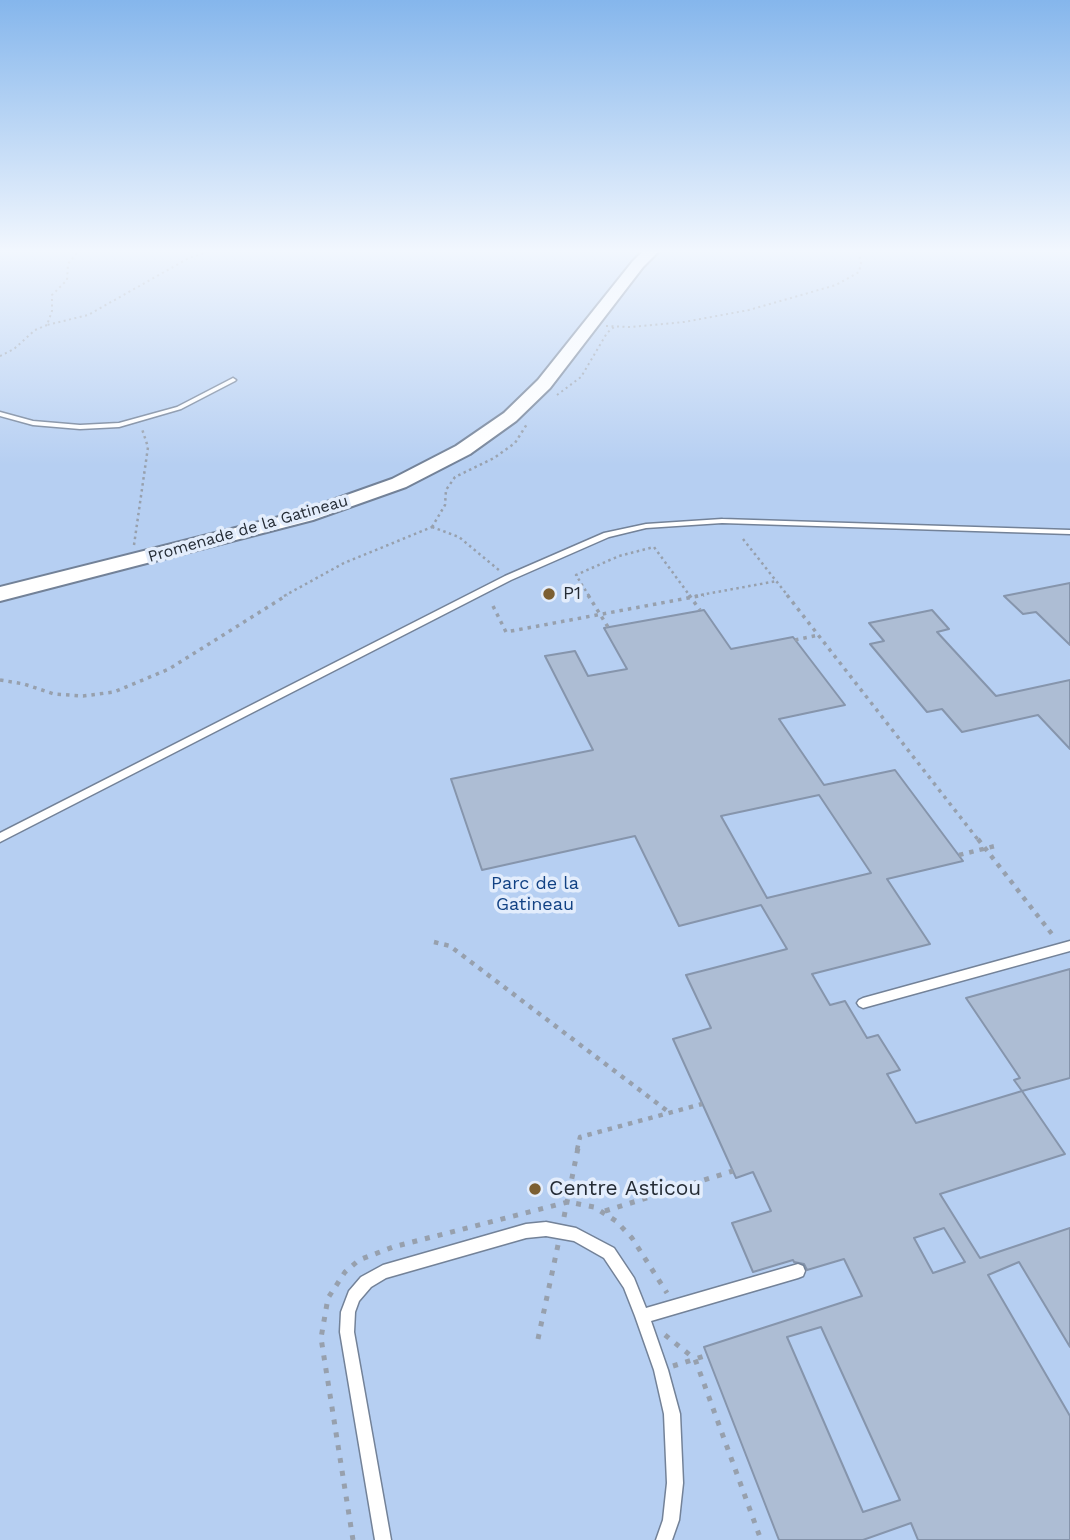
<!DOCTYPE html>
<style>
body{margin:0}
canvas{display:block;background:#e3edfc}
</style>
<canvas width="1070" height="1540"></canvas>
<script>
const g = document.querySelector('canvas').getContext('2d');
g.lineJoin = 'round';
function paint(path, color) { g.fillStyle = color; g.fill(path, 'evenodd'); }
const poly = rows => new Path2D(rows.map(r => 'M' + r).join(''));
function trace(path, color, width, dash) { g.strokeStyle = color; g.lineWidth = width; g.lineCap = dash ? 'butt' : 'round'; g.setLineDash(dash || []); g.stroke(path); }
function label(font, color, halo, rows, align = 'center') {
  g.font = font + ' "Work Sans",sans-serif'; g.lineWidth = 7; g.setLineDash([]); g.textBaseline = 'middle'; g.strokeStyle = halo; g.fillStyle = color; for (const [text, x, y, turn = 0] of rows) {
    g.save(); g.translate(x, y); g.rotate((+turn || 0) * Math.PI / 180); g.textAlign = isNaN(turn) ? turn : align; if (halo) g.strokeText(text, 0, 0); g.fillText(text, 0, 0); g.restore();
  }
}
paint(poly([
 [0,249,1070,249,1070,1540,0,1540]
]), '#b6cff2');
const building = poly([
 [1070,583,1070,645,1036,612,1023,614,1004,596,1070,583],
 [704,610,731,649,793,637,845,705,779,719,824,785,895,770,963,861,887,879,930,944,812,974,830,1005,845,1001,867,1038,878,1035,900,1070,887,1074,916,1123,1022,1091,1065,1154,940,1194,980,1258,1070,1228,1070,1347,1019,1262,988,1275,1070,1416,1070,1540,918,1540,911,1523,863,1540,779,1540,704,1347,862,1296,844,1259,807,1270,804,1264,794,1262,793,1260,753,1272,732,1223,771,1211,753,1172,736,1178,673,1039,711,1028,686,975,787,949,761,905,679,926,635,836,482,870,451,779,593,750,545,656,575,651,588,676,627,669,604,628,704,610],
 [819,795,871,873,767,898,721,816,819,795],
 [944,1228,965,1262,933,1273,914,1238,944,1228],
 [821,1327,900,1500,863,1512,787,1337,821,1327],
 [932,610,949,629,937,632,996,696,1070,680,1070,749,1038,715,962,732,942,709,927,712,870,644,884,641,869,623,932,610],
 [1070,969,1070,1078,1022,1091,1014,1080,1020,1078,966,998,1070,969]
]);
paint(building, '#adbdd4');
trace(building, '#8695ac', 2);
const lane = poly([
 [233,378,236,380,235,381,181,409,119,427,80,429,33,425,0,416,0,412,33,421,80,425,119,423,177,407,233,378],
 [722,519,1070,530,1070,534,722,523,646,528,609,537,511,580,0,842,0,833,505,576,604,533,646,524,722,519],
 [1070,941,1070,951,863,1008,859,1006,857,1003,859,1000,863,998,1070,941],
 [546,1222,576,1228,614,1248,634,1278,646,1308,798,1264,803,1266,805,1271,803,1276,798,1278,651,1321,668,1370,680,1414,683,1483,679,1520,672,1540,656,1540,663,1520,667,1483,664,1414,654,1370,635,1316,624,1288,604,1258,574,1241,546,1236,526,1238,386,1278,371,1287,359,1301,355,1312,354,1332,391,1540,375,1540,340,1332,341,1312,349,1291,361,1277,383,1265,526,1224,546,1222]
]);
const secondary = poly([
 [645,249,661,249,643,267,550,388,516,421,470,454,406,487,313,520,0,601,0,587,299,512,392,479,456,446,504,413,538,380,633,261,645,249]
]);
trace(lane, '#738298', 3);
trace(secondary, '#738298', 4);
trace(poly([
 [80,249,68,264,67,280,52,295,52,311,47,325,88,315,189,258,217,249],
 [606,326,630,327,684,322,749,310,836,285,859,272,861,263,858,249],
 [0,356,14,349,35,330,47,325],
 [557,395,581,377,607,333,614,327]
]), '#97a0ad', 2, [2, 3.5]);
trace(poly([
 [432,527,445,505,446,490,455,477,494,458,515,443,527,424],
 [432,527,459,537,500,571],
 [743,539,788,596],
 [134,545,148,447,142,429],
 [284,596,344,563,432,527],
 [589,596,576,575,619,556,654,547,690,596],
 [695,596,777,581]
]), '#97a0ad', 2.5, [2.5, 3.5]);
trace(poly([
 [588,595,608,627],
 [689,595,700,610],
 [787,595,979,841],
 [493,606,506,632,704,595],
 [795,640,819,635],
 [0,680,24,684,54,694,83,696,114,692,169,669,287,595]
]), '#97a0ad', 3.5, [3.5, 5]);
trace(poly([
 [978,839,1055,938],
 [959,855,999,845],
 [434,942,450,946,670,1113],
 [577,1150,580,1137,702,1104]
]), '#97a0ad', 4.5, [4.5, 6]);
trace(poly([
 [605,1211,733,1171],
 [564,1217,578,1148],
 [665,1335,695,1359,761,1540],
 [538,1339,558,1245],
 [673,1366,708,1355],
 [353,1540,321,1338,328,1298,345,1272,359,1260,393,1247,568,1202,594,1207,616,1221,632,1238,667,1293]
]), '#97a0ad', 5, [5, 8]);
paint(lane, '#fff');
paint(secondary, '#fff');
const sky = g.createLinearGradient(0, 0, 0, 465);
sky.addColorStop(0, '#85b6ec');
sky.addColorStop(0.54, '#f2f7fe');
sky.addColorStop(1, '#f2f7fe00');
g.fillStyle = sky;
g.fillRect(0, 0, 1070, 465);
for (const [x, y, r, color] of [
 [549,594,7,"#7c5f32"],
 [535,1189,7,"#7c5f32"]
]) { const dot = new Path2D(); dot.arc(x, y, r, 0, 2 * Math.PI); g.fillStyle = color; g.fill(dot); trace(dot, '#e3edfc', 2.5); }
label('16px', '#252c35', '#e3edfc', [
 ["Promenade de la Gatineau",248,529,-16]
]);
label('18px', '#252c35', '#e3edfc', [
 ["P1",563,594]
], 'left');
label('18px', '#124284', '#e3edfc', [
 ["Parc de la",535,884],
 ["Gatineau",535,905]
]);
label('21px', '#252c35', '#e3edfc', [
 ["Centre Asticou",549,1189]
], 'left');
</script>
